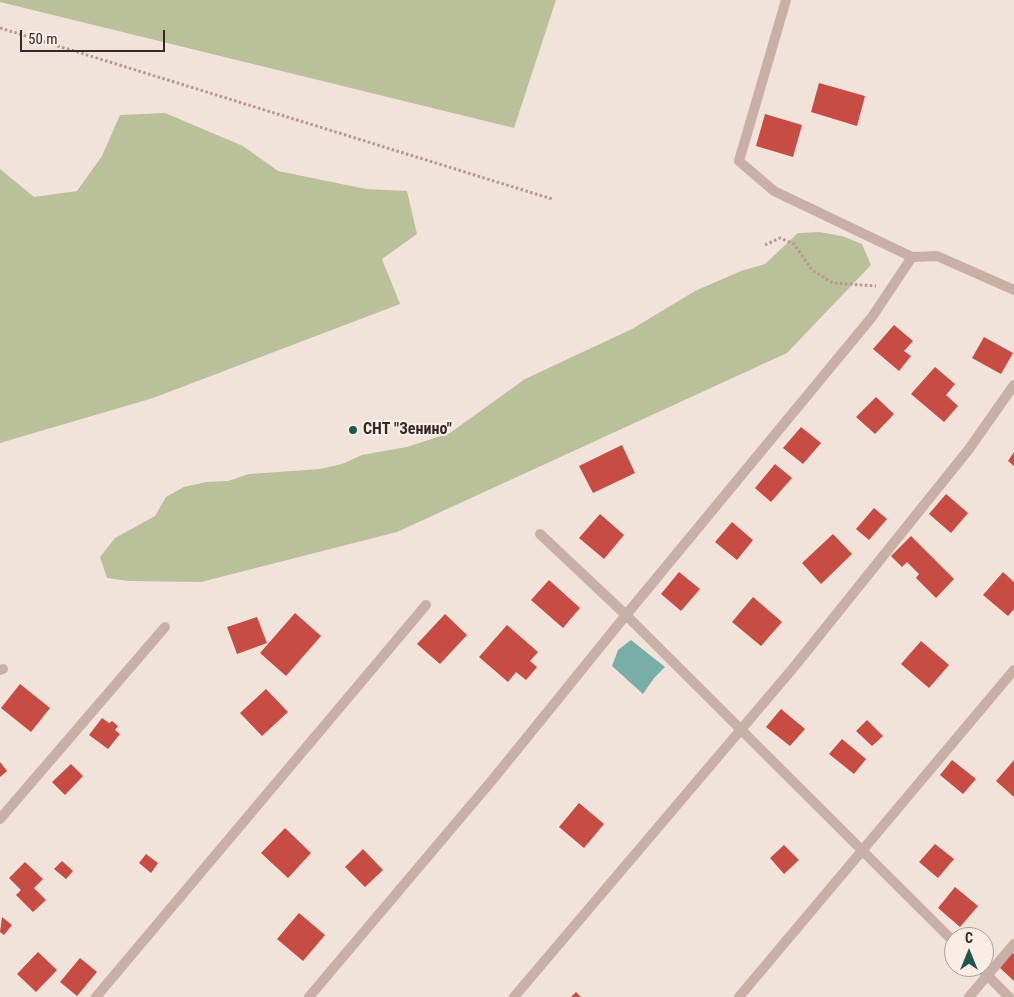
<!DOCTYPE html>
<meta charset="utf-8">
<style>
body{margin:0}
#map{position:relative;width:1014px;height:997px;overflow:hidden;background:#f1e2da;font-family:"Roboto Condensed",sans-serif}
canvas{display:block}
.north{position:absolute;left:944px;top:927px;width:50px;height:50px;box-sizing:border-box;background:#f9ede6;border:1px solid #ab9f9a;border-radius:50%;rotate:0deg;font-size:14px;font-weight:700;line-height:20px;text-align:center;color:#352927}
.north::after{content:'';display:block;margin:auto;width:18px;height:22px;background:#1d5750;clip-path:polygon(50% 0,100% 100%,50% 72%,0 100%)}
.scale{position:absolute;left:20px;top:30px;width:145px;height:22px;box-sizing:border-box;border:2px solid #352927;border-top:0;padding-left:6px;font-size:15px;line-height:18px;white-space:nowrap;color:#352927;-webkit-text-stroke:4px #f9ede6;paint-order:stroke}
</style>
<div id="map">
<canvas width="1014" height="997"></canvas>
<div class="north">С</div>
<div class="scale">50 m</div>
</div>
<script>
const g = document.querySelector('canvas').getContext('2d');
g.lineJoin = 'round';
function paint(path, color) { g.fillStyle = color; g.fill(path, 'evenodd'); }
const poly = rows => new Path2D(rows.map(r => 'M' + r).join(''));
function trace(path, color, width, dash) { g.strokeStyle = color; g.lineWidth = width; g.lineCap = dash ? 'butt' : 'round'; g.setLineDash(dash || []); g.stroke(path); }
function label(font, color, halo, rows, align = 'center') {
  g.font = font + ' "Roboto Condensed",sans-serif'; g.lineWidth = 4.5; g.setLineDash([]); g.textBaseline = 'middle'; g.strokeStyle = halo; g.fillStyle = color; for (const [text, x, y, turn = 0] of rows) {
    g.save(); g.translate(x, y); g.rotate((+turn || 0) * Math.PI / 180); g.textAlign = isNaN(turn) ? turn : align; if (halo) g.strokeText(text, 0, 0); g.fillText(text, 0, 0); g.restore();
  }
}
paint(poly([
 [0,0,556,0,514,128,0,2],
 [165,113,243,146,278,171,366,189,407,191,417,234,382,259,400,304,153,398,0,443,0,169,34,197,77,191,102,156,120,115],
 [819,232,842,236,862,244,871,265,787,353,397,532,201,582,129,581,107,578,100,557,115,538,155,516,166,497,184,487,206,482,228,481,249,474,320,469,342,464,362,455,407,447,450,433,525,379,632,329,695,291,741,271,765,264,798,233]
]), '#bac09a');
paint(poly([
 [631,640,665,667,654,678,643,694,612,666,618,650]
]), '#79aea7');
paint(poly([
 [819,83,865,96,857,126,811,112],
 [765,114,802,125,793,157,756,146],
 [894,325,913,341,904,351,911,356,899,371,873,349],
 [984,337,1013,353,1001,374,972,358],
 [935,367,955,384,946,395,958,406,944,422,911,394],
 [876,397,894,414,875,434,856,417],
 [801,427,821,443,803,464,783,448],
 [622,445,635,473,593,493,579,466],
 [1014,452,1014,466,1008,461],
 [775,464,792,478,771,502,755,488],
 [946,494,968,513,951,533,929,514],
 [874,508,887,519,869,540,856,529],
 [600,514,624,535,604,559,579,538],
 [732,522,753,540,737,560,715,542],
 [833,534,852,554,821,584,802,563],
 [911,536,954,579,936,598,916,578,919,574,907,562,902,567,891,556],
 [679,572,700,589,681,611,661,594],
 [1003,572,1014,582,1014,609,1008,616,983,595],
 [549,580,580,608,563,628,531,600],
 [753,597,782,622,761,646,732,622],
 [295,613,321,636,286,676,260,653],
 [445,614,467,635,440,664,417,644],
 [257,617,267,643,237,654,227,627],
 [507,625,538,652,530,661,537,667,526,680,516,672,508,682,479,657],
 [921,641,949,665,929,688,901,664],
 [20,684,50,708,31,732,1,708],
 [266,689,288,712,262,736,240,713],
 [781,709,805,729,790,746,766,727],
 [102,718,109,723,112,721,118,726,115,730,120,734,108,749,89,735],
 [867,720,883,736,872,746,856,731],
 [842,739,866,759,854,774,829,754],
 [952,760,976,779,963,794,940,775],
 [1014,760,1014,797,996,781],
 [0,762,7,771,0,777],
 [71,764,83,776,65,795,52,782],
 [579,803,604,824,584,848,559,827],
 [285,828,311,853,288,878,261,853],
 [935,844,954,859,938,878,919,862],
 [784,845,799,860,784,874,770,858],
 [363,849,383,870,365,887,345,867],
 [146,854,158,863,151,873,139,863],
 [62,861,73,871,66,879,54,869],
 [25,862,43,879,34,888,46,900,33,912,16,895,21,890,9,878],
 [955,887,978,906,960,927,938,908],
 [299,913,325,935,303,961,277,939],
 [2,917,12,925,4,935,0,932],
 [38,952,57,970,36,992,17,974],
 [1012,952,1014,954,1014,981,999,967],
 [80,958,97,972,77,996,60,982],
 [576,992,581,997,571,997]
]), '#c64c44');
trace(poly([
 [0,28,552,199],
 [765,245,780,238,794,244,812,270,833,283,876,286]
]), '#b59990', 3, [2.5, 2.5]);
trace(poly([
 [786,0,739,161,774,191,912,257,937,256,1014,290],
 [540,534,626,615,954,942],
 [0,670,3,669],
 [0,819,165,627],
 [979,967,1009,997],
 [96,997,426,605],
 [309,997,494,778,626,615,872,317,912,257],
 [514,997,794,667,969,449,1014,385],
 [739,997,1014,670],
 [969,997,1014,944]
]), '#c9b0a6', 10);
for (const [x, y, r, color] of [
 [353,430,5,"#1d5750"]
]) { const dot = new Path2D(); dot.arc(x, y, r, 0, 2 * Math.PI); g.fillStyle = color; g.fill(dot); trace(dot, '#f9ede6', 2); }
label('bold 16px', '#352927', '#f9ede6', [
 ["СНТ \"Зенино\"",363,430]
], 'left');
</script>
